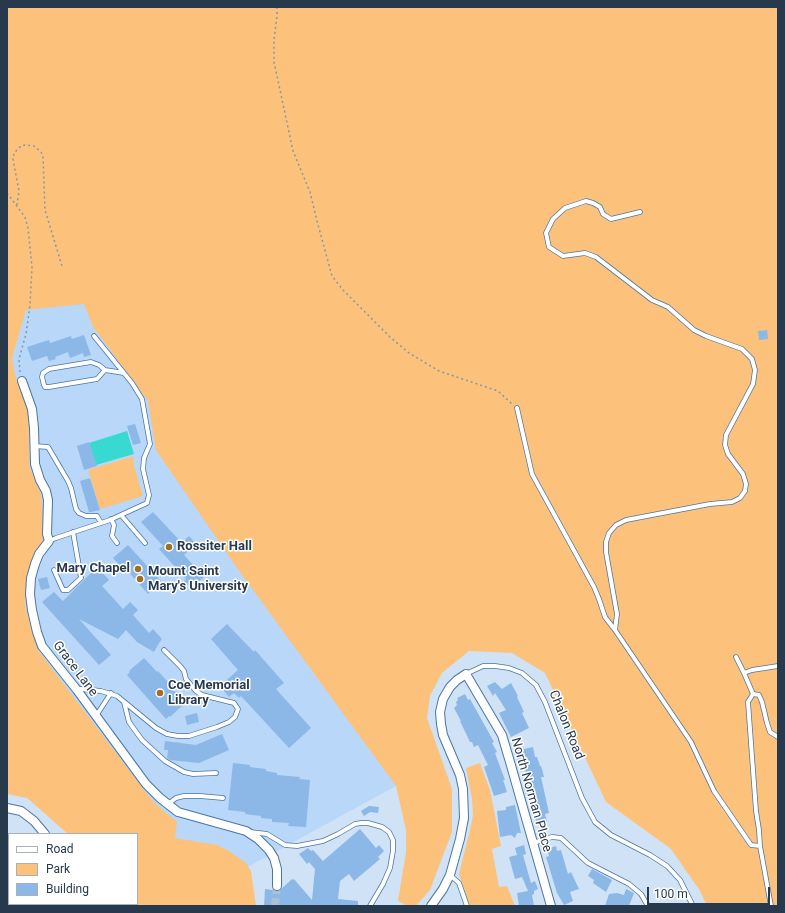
<!DOCTYPE html>
<style>
body{margin:0}
#map{position:relative;width:785px;height:913px;overflow:hidden;background:#d0e2f6;font-family:Roboto,sans-serif}
canvas{display:block}
.frame{position:absolute;inset:0;border:8px solid #27394d;pointer-events:none}
.legend{position:absolute;left:8px;top:833px;width:130px;height:72px;box-sizing:border-box;background:#fff;border:1px solid #a9b0b8;margin:0;padding:5px 7px;list-style:none;font-size:12px;color:#27394d}
.legend li{display:flex;align-items:center;gap:8px;height:20px}
.legend b{width:20px;border:1px solid #a9b0b8}
.scale{position:absolute;left:647px;top:887px;width:123px;height:18px;box-sizing:border-box;border:2px solid #27394d;border-top:0;padding-left:5px;font-size:12px;line-height:14px;white-space:nowrap;color:#27394d;-webkit-text-stroke:3px #fff;paint-order:stroke}
</style>
<div id="map">
<canvas width="785" height="913"></canvas>
<div class="frame"></div>
<ul class="legend">
<li><b style="height:5px;background:#fff"></b>Road</li>
<li><b style="height:11px;background:#fcc27c"></b>Park</li>
<li><b style="height:11px;background:#8bb8e7"></b>Building</li>
</ul>
<div class="scale">100 m</div>
</div>
<script>
const g = document.querySelector('canvas').getContext('2d');
g.lineJoin = 'round';
function paint(path, color) { g.fillStyle = color; g.fill(path, 'evenodd'); }
const poly = rows => new Path2D(rows.map(r => 'M' + r).join(''));
function trace(path, color, width, dash) { g.strokeStyle = color; g.lineWidth = width; g.lineCap = dash ? 'butt' : 'round'; g.setLineDash(dash || []); g.stroke(path); }
function label(font, color, halo, rows, align = 'center') {
  g.font = font + ' Roboto,sans-serif'; g.lineWidth = 3; g.setLineDash([]); g.textBaseline = 'middle'; g.strokeStyle = halo; g.fillStyle = color; for (const [text, x, y, turn = 0] of rows) {
    g.save(); g.translate(x, y); g.rotate((+turn || 0) * Math.PI / 180); g.textAlign = isNaN(turn) ? turn : align; if (halo) g.strokeText(text, 0, 0); g.fillText(text, 0, 0); g.restore();
  }
}
paint(poly([
 [99,295,412,775,396,786,244,869,168,842,20,650,7,592,7,331,16,301]
]), '#b9d7f8');
paint(poly([
 [7,7,778,7,778,906,707,906,700,891,671,849,606,802,545,673,512,653,469,651,442,673,430,696,427,718,452,789,452,832,430,890,416,906,407,906,398,901,406,852,406,830,396,786,237,568,156,450,148,401,93,327,84,304,26,310,12,358,15,375,28,408,29,415,29,459,30,469,40,490,42,504,43,543,31,562,26,585,25,604,30,623,38,650,151,799,167,814,177,821,175,838,217,845,229,851,246,863,251,871,256,906,137,906,136,904,137,904,137,834,68,834,27,798,7,794],
 [133,456,134,465,143,496,100,509,88,470],
 [480,763,490,790,501,846,492,849,499,887,507,886,515,906,470,906,459,874,470,830,473,815,472,799,466,768]
]), '#fcc27c');
paint(poly([
 [127,431,134,454,96,465,89,443]
]), '#38d9d1');
paint(poly([
 [767,330,768,339,759,340,758,331],
 [84,335,91,355,84,357,83,353,70,358,68,352,55,357,56,359,49,361,47,356,32,361,27,347,49,340,50,343,71,336,72,339],
 [135,424,141,443,133,445,127,426],
 [89,442,97,466,84,470,77,446],
 [90,478,100,510,91,512,89,512,80,481],
 [153,512,182,543,189,536,196,544,184,555,204,577,191,588,184,581,186,579,159,549,163,546,141,522],
 [128,545,161,581,148,594,125,568,123,569,113,558],
 [97,567,109,580,102,586,123,609,130,602,138,610,133,615,149,633,153,629,162,639,159,643,154,652,137,642,126,630,118,639,79,619,111,655,99,665,42,602,54,592,63,601],
 [47,577,50,588,41,590,38,579],
 [227,624,254,652,255,650,284,683,276,689,311,728,289,748,241,696,239,698,234,693,229,697,220,686,238,670,211,639],
 [144,658,157,672,158,671,168,682,167,683,185,703,170,717,169,716,166,719,127,675,130,672,129,671],
 [495,682,502,689,511,683,518,696,517,697,524,712,522,713,529,728,511,737,499,713,506,710,495,693,493,696,487,686],
 [465,694,468,700,470,699,494,742,492,743,497,752,495,753,505,780,503,780,507,792,494,796,484,767,488,765,478,745,474,747,472,742,470,742,460,721,461,721,454,708,457,705,456,702,458,700,457,698],
 [197,713,199,722,187,725,185,716],
 [222,734,229,750,199,763,170,760,167,758,168,750,164,750,165,741,196,745],
 [533,747,535,757,537,757,540,766,541,766,542,769,544,777,541,777,549,813,545,814,547,822,537,824,530,797,527,798,524,787,529,787,524,764,519,765,515,751],
 [233,763,250,765,250,767,266,769,266,771,277,773,277,775,300,777,299,779,310,780,306,827,288,826,289,823,272,822,272,819,261,818,261,816,245,814,245,812,228,810],
 [515,805,521,833,517,833,515,838,511,835,500,837,497,811,506,810,506,807],
 [369,806,379,807,378,813,370,812,364,816,361,811],
 [360,829,376,848,379,845,384,851,378,857,380,859,354,881,349,874,340,881,338,899,358,901,358,906,264,906,265,889,279,891,292,879,293,880,294,879,312,900,315,869,309,862,307,864,299,854,308,848,311,851,313,850,323,861],
 [524,845,526,854,523,855,531,883,535,881,538,889,534,891,534,894,532,895,534,906,519,906,517,893,528,891,522,877,515,879,509,857,517,855,515,848],
 [556,846,557,851,561,850,568,874,571,872,579,889,570,892,573,901,564,905,557,893,546,857,549,856,547,849],
 [592,869,612,880,606,892,593,883,594,880,588,876],
 [626,889,634,893,629,906,605,906,609,894,617,893,624,895]
]), '#8bb8e7');
trace(poly([
 [275,906,277,886]
]), '#aec0d4', 8, [8, 4]);
const service = poly([
 [105,370,97,379,49,387,45,387,44,385,42,377,43,373,49,369,91,362,99,365,105,370,124,373],
 [517,408,532,474,594,587,599,599,605,617,615,630,691,742,714,791,751,845,760,846,771,906],
 [34,446,48,447,68,481,71,488,76,509,79,513,86,516,97,516,101,523],
 [121,515,145,543],
 [111,519,114,525,112,536,117,543],
 [49,541,56,538,110,520,147,503,149,495,143,469,144,458,150,444,142,399,132,383,94,336],
 [54,570,63,590,68,590,81,578,73,532],
 [615,630,617,614,606,552,606,542,609,533,616,525,626,520,710,504,732,502,740,498,745,491,746,484,743,474,728,454,725,445,726,435,753,384,755,370,752,359,742,349,706,336,694,330,668,307,652,300,596,257,585,253,563,256,549,247,546,233,553,219,565,208,586,201,593,203,600,207,603,214,611,219,640,212],
 [736,657,744,673,753,694],
 [744,673,752,670,778,666],
 [466,674,483,666,495,666,509,668,522,673,536,685,545,702,582,798,595,822,611,835,650,855,667,866,680,880,693,906],
 [77,690,81,689,101,691,117,696,156,728,167,734,178,736,189,736,217,727,229,722,235,717,238,709,234,703,202,695,196,691,186,679,184,671,180,666,164,650],
 [124,702,129,722,142,740,165,761,184,772,193,774,216,773],
 [96,716,111,693],
 [168,804,176,798,184,796,200,796,223,798],
 [250,832,267,834,285,845,297,846,323,841,338,834,355,824,361,823,368,823,382,827,389,832,393,840,393,851,390,868,383,884,370,906],
 [533,843,552,837,561,838,588,863,629,884,641,894,648,906],
 [760,846,759,830,756,811,748,702,753,694,759,695,762,702,767,723,770,732,778,737],
 [450,875,459,883,467,906]
]);
const minor = poly([
 [22,381,32,409,34,428,35,464,40,480,46,491,48,500,47,534,49,541,39,554,35,564,31,578,30,594,32,610,37,632,42,646,77,690,146,784,160,798,178,812,246,831,258,839,269,850,274,858,277,869,277,886],
 [7,808,21,811,34,821,45,834],
 [119,904,120,906],
 [431,906,443,889,450,875,460,839,464,818,463,789,460,775,443,735,441,724,440,712,443,699,450,687,457,680,466,674,502,735,510,762,551,906]
]);
trace(service, '#4b76a2', 5.5);
trace(minor, '#4b76a2', 10);
trace(poly([
 [277,7,277,16,274,40,274,62,293,151,310,192,317,221,332,276,343,290,390,337,409,353,439,371,498,391,513,405],
 [7,193,25,217,28,228,32,267,30,305,26,334,19,359,20,373],
 [17,205,19,191,13,159,14,153,21,146,25,145,34,146,41,152,43,156,45,210,62,266]
]), '#8496aa', 1.5, [2, 3]);
trace(service, '#fff', 4);
trace(minor, '#fff', 8);
for (const [x, y, r, color] of [
 [169,547,4,"#a26d26"],
 [138,569,4,"#a26d26"],
 [140,579,4,"#a26d26"],
 [160,693,4,"#a26d26"]
]) { const dot = new Path2D(); dot.arc(x, y, r, 0, 2 * Math.PI); g.fillStyle = color; g.fill(dot); trace(dot, '#fff', 1.5); }
label('bold 13px', '#27394d', '#fff', [
 ["Rossiter Hall",177,547],
 ["Mary Chapel",130,569,"right"],
 ["Mount Saint",148,572],
 ["Mary's University",148,587],
 ["Coe Memorial",168,686],
 ["Library",168,701]
], 'left');
label('13px', '#27394d', '#fff', [
 ["Grace Lane",75,669,53],
 ["Chalon Road",566,725,68],
 ["North Norman Place",531,795,74]
]);
</script>
